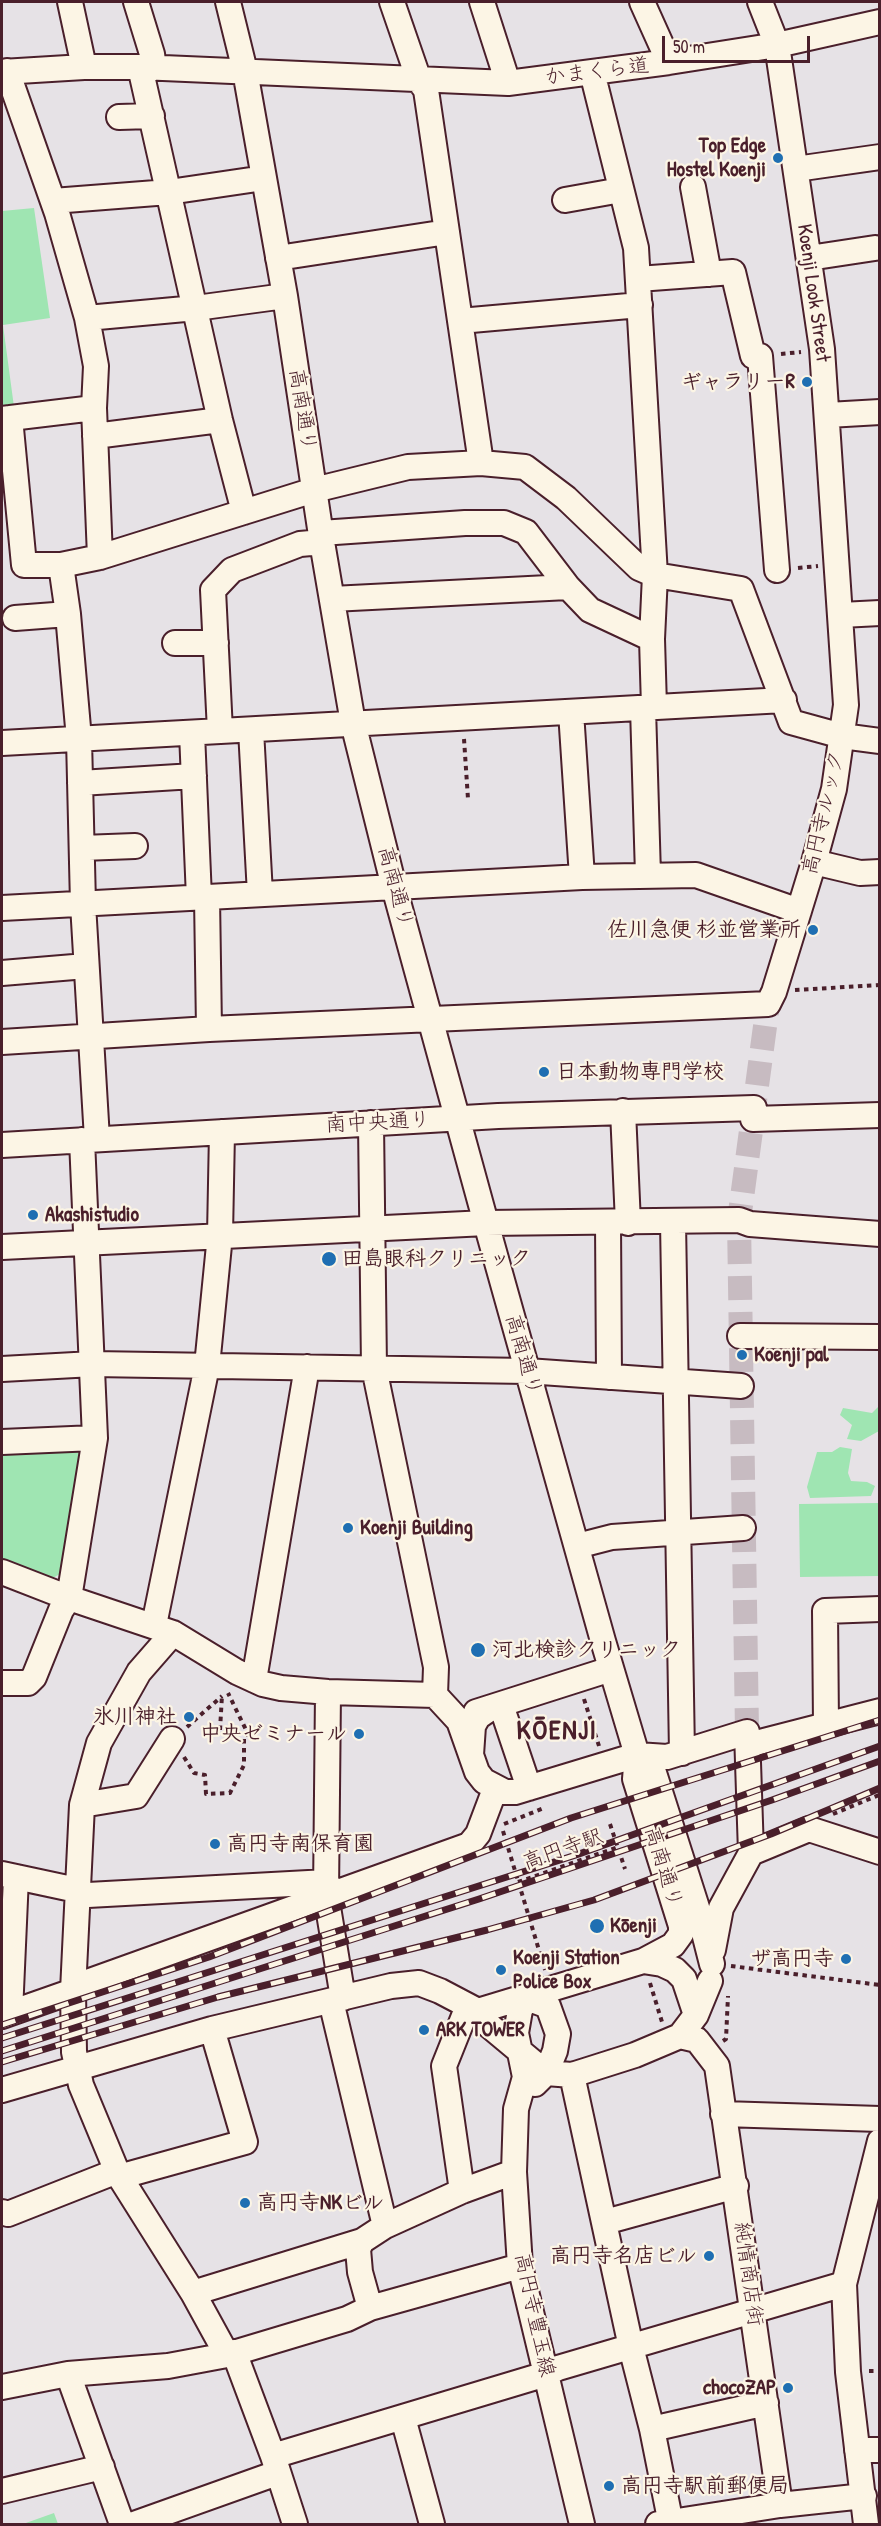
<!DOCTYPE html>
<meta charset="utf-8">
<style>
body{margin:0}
#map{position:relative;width:881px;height:2526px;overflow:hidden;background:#e6e2e6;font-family:"Patrick Hand",sans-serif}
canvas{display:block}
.frame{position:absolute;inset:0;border:3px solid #4a1f2b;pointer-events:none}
.scale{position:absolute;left:662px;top:36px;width:148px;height:27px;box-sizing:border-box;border:3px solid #4a1f2b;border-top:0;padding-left:8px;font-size:18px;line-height:21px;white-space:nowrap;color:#4a1f2b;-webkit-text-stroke:4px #fcf5e5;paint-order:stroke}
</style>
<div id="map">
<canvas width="881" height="2526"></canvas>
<div class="frame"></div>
<div class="scale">50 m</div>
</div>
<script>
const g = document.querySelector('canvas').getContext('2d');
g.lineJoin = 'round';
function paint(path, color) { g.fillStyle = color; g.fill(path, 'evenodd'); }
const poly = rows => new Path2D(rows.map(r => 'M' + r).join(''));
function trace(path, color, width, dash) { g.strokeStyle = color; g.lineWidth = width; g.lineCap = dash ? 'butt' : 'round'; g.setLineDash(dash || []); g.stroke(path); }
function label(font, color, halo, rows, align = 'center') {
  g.font = font + ' "Patrick Hand","Klee One",sans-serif'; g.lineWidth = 4.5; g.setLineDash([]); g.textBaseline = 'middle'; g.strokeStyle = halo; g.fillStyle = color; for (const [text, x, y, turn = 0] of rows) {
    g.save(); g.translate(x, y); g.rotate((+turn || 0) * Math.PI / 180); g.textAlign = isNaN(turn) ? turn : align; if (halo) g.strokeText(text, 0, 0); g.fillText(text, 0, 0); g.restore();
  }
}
paint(poly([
 [34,208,50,318,3,325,14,407,2,408,2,211],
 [879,1406,879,1431,861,1441,847,1439,852,1425,840,1415,843,1408,872,1413],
 [840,1447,852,1449,848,1473,851,1481,867,1482,875,1486,871,1496,810,1498,807,1487,817,1452,832,1452],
 [81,1449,60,1574,49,1580,2,1559,2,1454],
 [879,1503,879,1576,800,1577,799,1504],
 [54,2513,58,2524,23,2524]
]), '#9fe5b2');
trace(poly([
 [747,1732,739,1220,768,1004]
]), '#c7bbc1', 24, [24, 12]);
const minor = poly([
 [70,2,84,67],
 [136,2,152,54,154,68],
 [228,2,245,71,285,296,322,542,353,723,394,887,486,1223,603,1641,637,1755,635,1779,681,1926,681,1934,673,1945,643,1961,478,2011],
 [392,2,419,80,426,90,481,463],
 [482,2,508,83],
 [642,2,669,62],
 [140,67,220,420,244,512],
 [7,71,57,213,87,318,96,366,94,408,100,557],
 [2,72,84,67,140,67,508,83,669,62,777,45,880,22],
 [592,72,636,248,655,575,652,639,654,707],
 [119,117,152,116],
 [796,169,880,157],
 [693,187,709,274],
 [565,200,621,190],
 [53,201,169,192,264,178],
 [278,258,447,232],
 [809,258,875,248],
 [638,279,733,272,753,356,760,356,777,570],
 [87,318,196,308,285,296],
 [460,321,640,305],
 [828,415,880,412],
 [10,418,24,565,61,565,100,557,314,490,408,467,481,463,525,467,566,498,639,568,655,575,741,589,791,722,842,736,880,741],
 [2,419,94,408],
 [95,436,220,420],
 [321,533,465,523,504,523,526,532,568,587,590,610,652,639],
 [61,565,68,614,79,739,83,904,97,1139],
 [332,599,568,587],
 [841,615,880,613],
 [15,618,68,614],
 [175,643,216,643],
 [643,708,648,875],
 [571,712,582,877],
 [251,730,260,894],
 [220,731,213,590,232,570,300,544,322,542],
 [192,733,199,898],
 [2,743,784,700],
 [80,783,194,776],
 [82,848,135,846],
 [814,862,860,873,880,872],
 [207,897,209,1029],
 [2,908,582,877,696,875,799,911],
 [2,973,86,966],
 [2,1042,209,1029,768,1004,774,992,814,862,834,789,846,705,822,349,777,45,760,2],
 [623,1111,628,1223],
 [753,1119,880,1115],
 [371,1123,374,1368,436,1667,435,1695],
 [2,1145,498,1116,754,1108],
 [673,1222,682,1753],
 [608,1223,609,1377],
 [2,1247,486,1223,739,1220,750,1224,880,1234],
 [740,1336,880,1337],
 [2,1369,93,1364,527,1371,741,1386],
 [2,1442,95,1438],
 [577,1546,612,1537,743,1528],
 [2,1572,69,1598,173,1633,237,1672,263,1684,281,1688,328,1692,435,1695,459,1721,471,1755],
 [154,1625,207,1366,220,1235,222,1132],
 [173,1633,139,1672,99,1743,82,1805,73,1991,74,2052,81,2085,118,2174,193,2293,227,2355],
 [254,1680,307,1367],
 [2,1683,28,1683,34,1677,61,1610,69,1598,95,1438,82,1140],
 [328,1692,326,1895,343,1998],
 [501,1705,529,1788],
 [491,1708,478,1717,473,1726,471,1755,477,1772,484,1781,505,1792,515,1792,637,1755,667,1757,747,1732,751,1853],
 [476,1712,611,1669],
 [826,1725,825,1611,880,1609],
 [748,1745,880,1711],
 [637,1755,654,1773,700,1917,712,1964],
 [82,1805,136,1796,172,1739],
 [751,1853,809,1829,880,1852],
 [2,1874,72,1889,88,1895,327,1882],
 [713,1950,721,1908,751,1853],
 [643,1961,662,1964,675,1970,684,1979,696,2015],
 [527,1998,520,2010,516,2033,525,2077,516,2109,514,2172,520,2266,582,2524],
 [527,1998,548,2006,558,2034,555,2051,546,2073,535,2084],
 [331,2001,385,2226],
 [10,2013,16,1877],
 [2,2016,73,1991,90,1981,469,1845,478,1834,495,1789],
 [680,2036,697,2040,717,2066,780,2505],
 [572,2075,631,2347,652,2429,671,2524],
 [2,2090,212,2029,391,1986,419,1983,440,1991,478,2011,486,2023,546,2073,572,2075,635,2055,680,2036,696,2015,710,1981],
 [723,2114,880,2119],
 [462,2191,444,2066,468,2006],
 [2,2212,8,2214,112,2173,126,2175,245,2142,212,2029],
 [605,2222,736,2186],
 [193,2293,362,2241],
 [370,2308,360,2272,358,2249,362,2241,385,2226,462,2191,514,2172],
 [234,2352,273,2456,295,2524],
 [68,2374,122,2524],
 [2,2387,68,2374,168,2366,227,2355,347,2319,370,2308,520,2266],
 [403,2418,432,2524],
 [652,2429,766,2403],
 [857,2450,880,2450],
 [273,2456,546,2374,558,2368,844,2284],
 [2,2491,102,2467],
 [134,2524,277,2473],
 [658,2524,780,2505,864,2496],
 [866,2524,848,2372,844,2284,880,2141]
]);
trace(minor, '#4a1f2b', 28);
trace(poly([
 [781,354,801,352],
 [798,568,818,566],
 [464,739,468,799],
 [795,990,880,985],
 [584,1699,599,1746],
 [187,1727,222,1696],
 [220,1730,222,1695],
 [184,1757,194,1773,205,1775,206,1794,230,1793,244,1765,244,1736,248,1734,228,1693],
 [833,1814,879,1795],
 [504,1824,544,1808],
 [610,1824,625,1869],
 [503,1831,545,1970],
 [518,1882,618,1847],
 [731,1966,880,1985],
 [650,1983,662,2022],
 [723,2041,726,2039,728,1996],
 [869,2371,880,2371]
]), '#4a1f2b', 4, [4.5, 4.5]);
trace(minor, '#fcf5e5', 24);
const rail = poly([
 [2,2025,209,1957,571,1818,880,1720],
 [2,2038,579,1854,880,1746],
 [2,2051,479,1899,772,1800,880,1761],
 [2,2062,218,1997,487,1930,594,1900,771,1834,880,1788]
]);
trace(rail, '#4a1f2b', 7);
trace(rail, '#fcf5e5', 4.5, [14]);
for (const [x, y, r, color] of [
 [778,158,6,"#1f6fb2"],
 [807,382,6,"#1f6fb2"],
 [813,930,6,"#1f6fb2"],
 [544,1072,6,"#1f6fb2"],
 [33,1215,6,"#1f6fb2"],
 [329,1259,8,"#1f6fb2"],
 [742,1355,6,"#1f6fb2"],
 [348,1528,6,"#1f6fb2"],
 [478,1650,8,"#1f6fb2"],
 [189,1717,6,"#1f6fb2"],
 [359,1734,6,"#1f6fb2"],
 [215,1844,6,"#1f6fb2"],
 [597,1926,8,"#1f6fb2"],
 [846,1959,6,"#1f6fb2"],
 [501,1970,6,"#1f6fb2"],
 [424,2030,6,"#1f6fb2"],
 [245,2203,6,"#1f6fb2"],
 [709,2256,6,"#1f6fb2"],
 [788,2388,6,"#1f6fb2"],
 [609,2486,6,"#1f6fb2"]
]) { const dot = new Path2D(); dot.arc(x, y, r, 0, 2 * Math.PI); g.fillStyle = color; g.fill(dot); trace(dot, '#fcf5e5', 2); }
label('21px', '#4a1f2b', '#fcf5e5', [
 ["かまくら道",597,72,-7],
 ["Koenji Look Street",813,293,82],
 ["高南通り",302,410,81],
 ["高円寺ルック",824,813,-77],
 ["高南通り",395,887,75],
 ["南中央通り",378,1123,-3],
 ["高南通り",523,1355,74],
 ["高円寺駅",563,1850,-20],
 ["高南通り",663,1867,73],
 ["純情商店街",748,2274,82],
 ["高円寺豊玉線",534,2315,78]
]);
label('bold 21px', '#4a1f2b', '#fcf5e5', [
 ["Top Edge",766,146,"right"],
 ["Hostel Koenji",766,170,"right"],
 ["ギャラリーR",795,382,"right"],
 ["佐川急便 杉並営業所",801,930,"right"],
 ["日本動物専門学校",556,1072],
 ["Akashistudio",45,1215],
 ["田島眼科クリニック",342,1259],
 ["Koenji pal",754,1355],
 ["Koenji Building",360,1528],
 ["河北検診クリニック",492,1650],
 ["氷川神社",177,1717,"right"],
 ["中央ゼミナール",347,1734,"right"],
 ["高円寺南保育園",227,1844],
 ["Kōenji",610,1926],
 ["Koenji Station",513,1958],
 ["Police Box",513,1982],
 ["ザ高円寺",834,1959,"right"],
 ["ARK TOWER",436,2030],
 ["高円寺NKビル",257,2203],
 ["高円寺名店ビル",697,2256,"right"],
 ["chocoZAP",776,2388,"right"],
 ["高円寺駅前郵便局",621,2486]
], 'left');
g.letterSpacing = '1.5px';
label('bold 27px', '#4a1f2b', '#fcf5e5', [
 ["KŌENJI",557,1732]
]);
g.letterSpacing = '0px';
</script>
